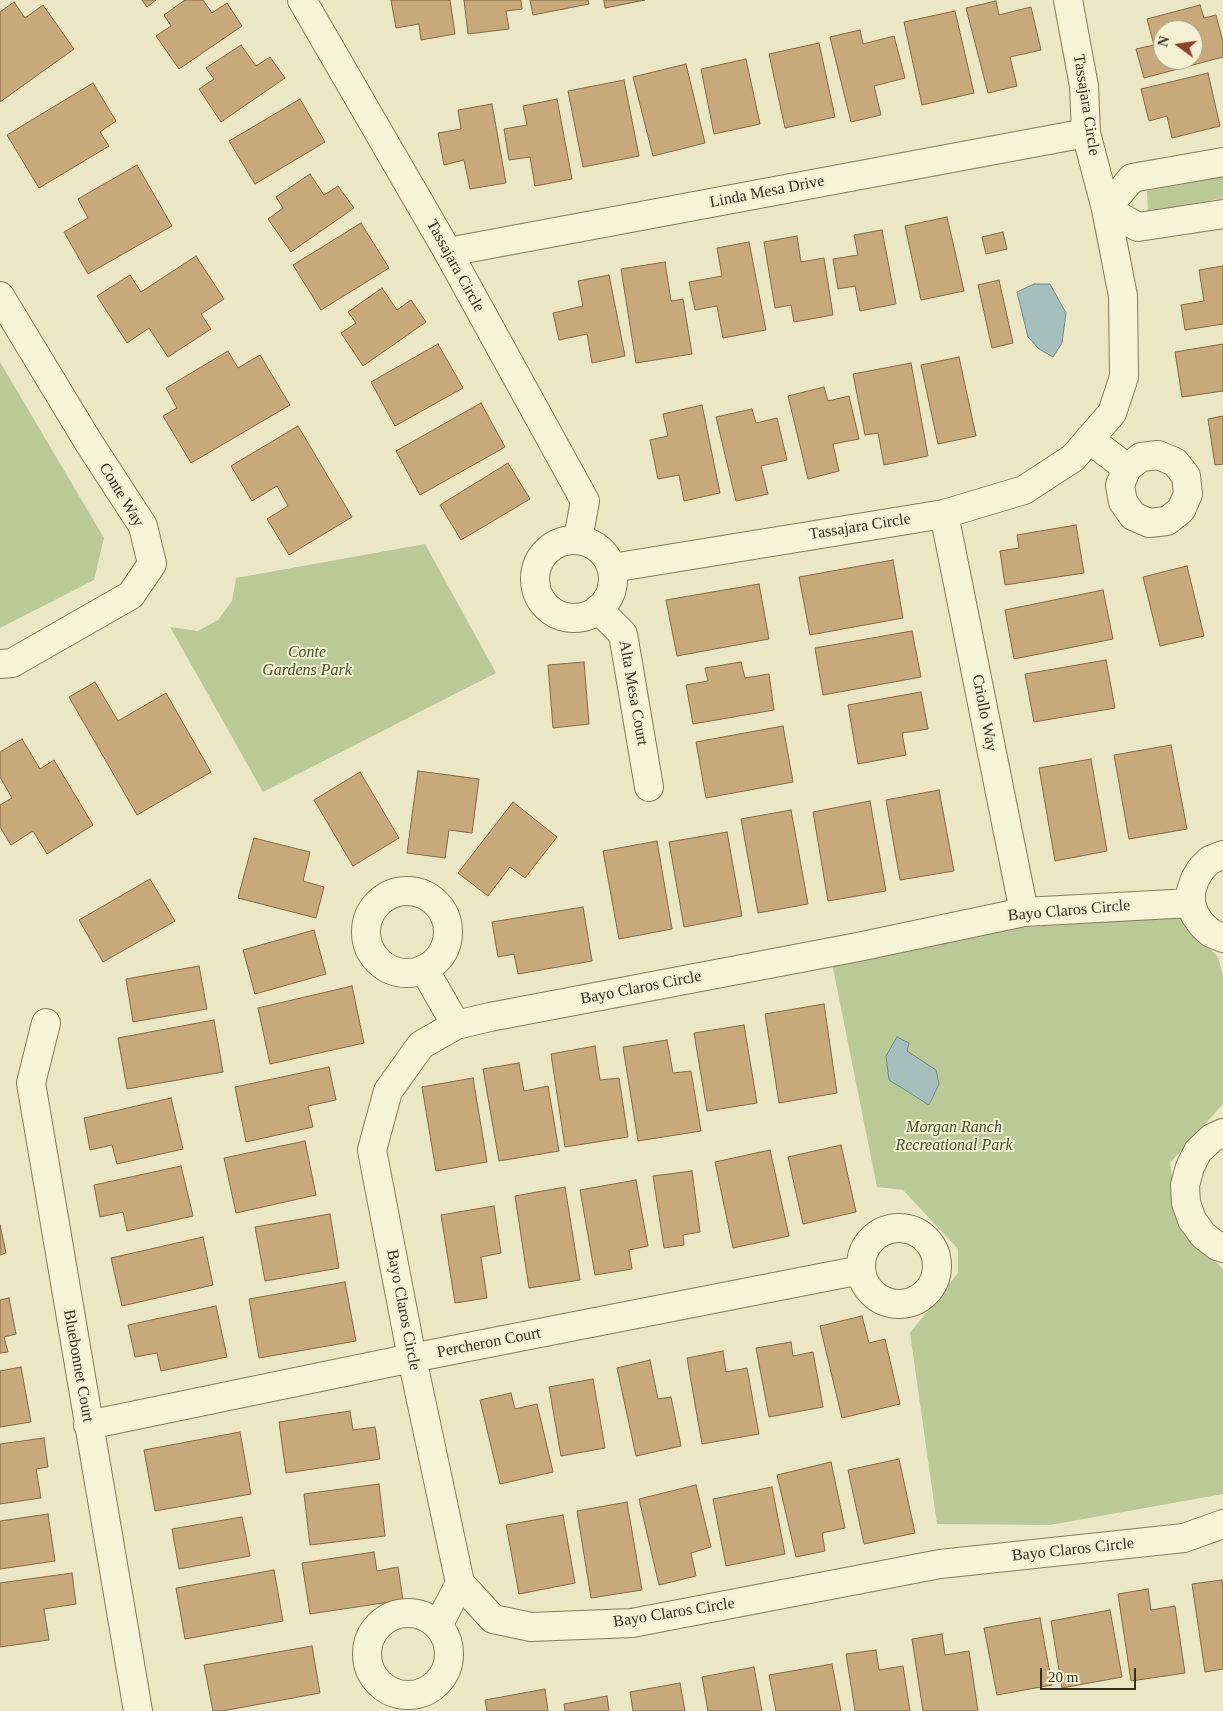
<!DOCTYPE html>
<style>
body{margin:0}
#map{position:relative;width:1223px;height:1711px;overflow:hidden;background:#ebe7c4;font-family:Georgia,serif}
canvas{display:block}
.north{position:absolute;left:1153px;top:20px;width:50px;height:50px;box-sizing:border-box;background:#f3f0d3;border:1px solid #a7a28b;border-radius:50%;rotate:284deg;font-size:14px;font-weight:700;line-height:20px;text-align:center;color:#362e1f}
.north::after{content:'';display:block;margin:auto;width:18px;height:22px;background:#90402f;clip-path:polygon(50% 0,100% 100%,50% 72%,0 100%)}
.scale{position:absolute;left:1040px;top:1668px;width:96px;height:22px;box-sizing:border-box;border:2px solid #362e1f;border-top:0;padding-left:6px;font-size:15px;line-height:18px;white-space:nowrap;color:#362e1f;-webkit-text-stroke:4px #f3f0d3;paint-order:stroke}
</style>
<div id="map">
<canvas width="1223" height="1711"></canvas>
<div class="north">N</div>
<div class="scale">20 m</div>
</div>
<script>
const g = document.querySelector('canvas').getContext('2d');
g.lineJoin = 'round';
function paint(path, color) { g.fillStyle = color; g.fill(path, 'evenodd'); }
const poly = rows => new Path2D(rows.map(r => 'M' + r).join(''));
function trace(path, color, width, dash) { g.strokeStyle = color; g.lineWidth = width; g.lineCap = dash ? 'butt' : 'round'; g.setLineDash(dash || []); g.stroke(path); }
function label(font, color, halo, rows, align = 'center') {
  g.font = font + ' Georgia,serif'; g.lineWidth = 4; g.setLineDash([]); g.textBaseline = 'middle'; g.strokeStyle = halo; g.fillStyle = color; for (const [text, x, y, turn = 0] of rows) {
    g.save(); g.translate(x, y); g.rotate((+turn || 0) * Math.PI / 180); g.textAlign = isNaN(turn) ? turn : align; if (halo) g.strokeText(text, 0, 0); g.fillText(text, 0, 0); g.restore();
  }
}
paint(poly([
 [1223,176,1223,198,1148,213,1147,191],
 [0,362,104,538,94,580,0,628],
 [425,544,496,673,263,792,170,627,198,631,218,620,232,601,236,578],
 [1179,917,1218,957,1223,975,1223,1104,1170,1163,1180,1226,1223,1269,1223,1494,1050,1525,937,1524,910,1333,958,1273,958,1249,903,1190,877,1187,832,963,967,931]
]), '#bbc998');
const water = poly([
 [1034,284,1050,284,1066,313,1062,343,1053,357,1039,349,1028,337,1017,292,1034,284],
 [897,1037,909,1043,907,1051,936,1070,939,1084,929,1105,889,1080,886,1056,897,1037]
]);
paint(water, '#a6bfbc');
trace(water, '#6d8c8a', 1);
const building = poly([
 [142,0,156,0,147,7,142,0],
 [185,0,203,0,212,13,227,3,242,26,179,69,156,36,171,26,164,15,185,0],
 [391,0,450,0,455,34,421,40,419,24,396,28,391,0],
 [464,0,521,0,522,9,506,11,509,29,468,34,464,0],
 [530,0,588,0,589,4,533,15,530,0],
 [604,0,645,0,605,8,604,0],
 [996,1,999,15,1031,7,1041,50,1010,57,1017,86,988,93,966,8,996,1],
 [14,2,25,18,43,5,74,49,0,102,0,12,14,2],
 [1200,5,1204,18,1216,15,1223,42,1223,57,1144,78,1136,49,1154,45,1147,19,1200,5],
 [1163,30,1193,30,1193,60,1163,60,1163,30],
 [955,11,974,93,922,105,904,22,955,11],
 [860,30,863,44,894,36,905,78,874,86,881,115,851,122,830,37,860,30],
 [819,43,835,117,785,128,769,54,819,43],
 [241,45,256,66,270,57,285,78,221,122,199,89,214,79,206,68,241,45],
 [746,59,760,124,714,134,701,69,746,59],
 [686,64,705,143,653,156,633,77,686,64],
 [1208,73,1220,126,1172,138,1167,116,1149,121,1141,89,1208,73],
 [624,80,639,156,583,167,568,91,624,80],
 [93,83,116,121,100,132,109,146,39,188,7,135,93,83],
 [300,99,325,142,255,184,229,141,300,99],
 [557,99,572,179,535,186,530,157,509,160,504,129,527,125,523,106,557,99],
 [492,104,506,183,470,189,464,160,444,165,438,133,461,129,458,110,492,104],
 [137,165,172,226,88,274,64,232,88,218,78,199,137,165],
 [310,174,324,195,338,186,354,208,291,252,268,219,283,208,276,197,310,174],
 [947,217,964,291,921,300,905,226,947,217],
 [361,223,389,268,321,310,293,265,361,223],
 [882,230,896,304,860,311,855,286,838,289,833,259,858,255,854,235,882,230],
 [1003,232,1007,249,986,254,982,237,1003,232],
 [797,236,801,262,824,258,833,315,794,322,791,305,775,308,764,242,797,236],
 [749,242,766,330,723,338,717,306,695,310,689,282,722,276,717,248,749,242],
 [196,256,224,299,201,314,211,329,168,357,149,328,127,343,97,296,130,275,141,292,196,256],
 [665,262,671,301,683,299,692,354,636,363,621,269,665,262],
 [1223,266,1223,324,1185,330,1181,305,1204,301,1199,270,1223,266],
 [609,275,625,356,592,363,587,334,559,340,553,313,583,306,578,281,609,275],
 [999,280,1013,343,992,348,978,285,999,280],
 [382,288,397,310,411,300,426,322,363,366,341,333,356,323,348,312,382,288],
 [438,344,463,388,395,426,371,382,438,344],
 [1223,344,1223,391,1182,397,1175,352,1223,344],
 [228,351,238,368,260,355,290,405,191,463,163,416,177,408,166,388,228,351],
 [959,357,976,436,938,444,921,365,959,357],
 [911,363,928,456,884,465,878,433,865,435,853,374,911,363],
 [824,387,828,401,849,396,859,439,833,444,839,471,808,479,788,396,824,387],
 [481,403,505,447,420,495,396,451,481,403],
 [702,405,720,493,684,501,679,475,658,479,650,440,668,436,663,414,702,405],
 [752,409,756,423,777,418,787,460,761,466,768,494,736,501,716,417,752,409],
 [1223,416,1223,464,1215,465,1208,419,1223,416],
 [298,426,352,517,289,555,267,519,288,506,277,486,252,501,231,466,298,426],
 [508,463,530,499,461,540,440,505,508,463],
 [1076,525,1084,573,1005,585,1000,551,1019,548,1017,535,1076,525],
 [893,560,903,618,810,635,799,577,893,560],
 [1187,566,1204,636,1160,646,1143,577,1187,566],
 [759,584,769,639,677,656,666,600,759,584],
 [1103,590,1113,639,1014,659,1005,610,1103,590],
 [912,631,921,677,823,695,815,648,912,631],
 [1106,660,1115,708,1034,722,1025,674,1106,660],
 [584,662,589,724,553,728,548,665,584,662],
 [741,662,745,678,769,674,774,710,693,724,686,685,708,681,705,668,741,662],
 [95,682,118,721,166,693,211,772,137,815,69,697,95,682],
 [921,692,928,729,902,733,906,755,858,764,848,705,921,692],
 [783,726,793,782,706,798,696,742,783,726],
 [22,739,40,769,54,760,93,825,47,854,33,831,11,845,0,827,0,805,12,798,0,777,0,752,22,739],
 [1171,745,1187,829,1129,839,1114,755,1171,745],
 [1091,759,1107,851,1055,861,1039,768,1091,759],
 [418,771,479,779,472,833,449,830,445,858,407,853,418,771],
 [360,772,399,838,353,866,314,800,360,772],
 [939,790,954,871,900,880,886,800,939,790],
 [870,801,886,891,828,901,813,812,870,801],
 [513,802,557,837,525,878,510,867,488,896,458,873,513,802],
 [791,810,808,904,758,913,741,819,791,810],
 [727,832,742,916,684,927,669,842,727,832],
 [254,838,310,852,303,881,324,887,316,918,238,898,254,838],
 [657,841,672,929,619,939,603,851,657,841],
 [150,879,175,921,103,962,79,920,150,879],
 [583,907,592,961,518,974,514,954,498,957,492,922,583,907],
 [314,930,326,974,255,994,243,950,314,930],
 [199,966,207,1009,133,1022,126,979,199,966],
 [352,986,364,1043,270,1064,258,1008,352,986],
 [824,1004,837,1093,779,1103,765,1014,824,1004],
 [214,1020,223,1072,127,1089,118,1038,214,1020],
 [744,1025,757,1103,707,1111,694,1033,744,1025],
 [667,1040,673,1073,691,1071,701,1131,638,1141,623,1047,667,1040],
 [595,1046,600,1080,619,1078,628,1137,565,1147,551,1054,595,1046],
 [519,1063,524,1091,548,1086,559,1151,499,1161,483,1069,519,1063],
 [329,1067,336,1100,308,1106,313,1127,246,1142,235,1087,329,1067],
 [473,1078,487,1162,436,1171,422,1087,473,1078],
 [171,1098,183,1149,117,1164,112,1145,90,1150,84,1118,171,1098],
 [305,1141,316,1195,236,1213,224,1158,305,1141],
 [841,1145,856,1212,803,1224,788,1157,841,1145],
 [770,1150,789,1236,733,1248,715,1162,770,1150],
 [181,1166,193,1216,127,1231,123,1212,100,1217,94,1185,181,1166],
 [692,1171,700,1232,683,1235,684,1245,664,1248,653,1176,692,1171],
 [636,1180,648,1246,629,1250,632,1269,595,1275,580,1190,636,1180],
 [565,1187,580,1280,529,1288,515,1196,565,1187],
 [494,1206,501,1253,481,1257,487,1298,455,1303,441,1215,494,1206],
 [330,1214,339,1268,265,1281,255,1227,330,1214],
 [0,1225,6,1253,0,1255,0,1225],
 [203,1237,213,1285,122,1306,111,1258,203,1237],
 [345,1282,356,1341,259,1358,249,1299,345,1282],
 [9,1298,16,1334,4,1337,8,1352,0,1353,0,1300,9,1298],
 [216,1306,227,1357,161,1371,157,1353,135,1357,128,1325,216,1306],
 [862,1316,869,1343,885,1339,900,1404,842,1418,820,1326,862,1316],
 [791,1342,793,1356,813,1352,823,1407,769,1417,756,1348,791,1342],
 [723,1351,726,1372,747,1368,759,1434,702,1444,687,1358,723,1351],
 [650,1360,658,1399,671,1397,681,1446,636,1456,617,1368,650,1360],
 [21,1367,31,1422,0,1427,0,1371,21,1367],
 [593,1379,605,1448,561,1456,549,1387,593,1379],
 [511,1393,515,1409,537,1404,553,1472,500,1484,480,1400,511,1393],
 [350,1411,353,1430,375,1427,380,1459,286,1473,279,1422,350,1411],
 [240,1432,251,1494,155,1511,144,1450,240,1432],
 [44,1438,48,1467,36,1469,41,1498,0,1504,0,1444,44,1438],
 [899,1459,915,1533,864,1544,848,1470,899,1459],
 [831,1462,845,1528,822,1533,825,1551,796,1557,777,1475,831,1462],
 [379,1484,385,1536,310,1545,304,1494,379,1484],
 [696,1485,711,1547,691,1553,696,1576,659,1585,639,1499,696,1485],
 [772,1487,785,1554,726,1566,713,1499,772,1487],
 [627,1502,642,1590,591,1598,577,1511,627,1502],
 [48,1514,55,1561,0,1569,0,1521,48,1514],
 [563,1515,575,1583,519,1594,506,1525,563,1515],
 [242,1517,250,1556,179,1569,172,1529,242,1517],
 [374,1552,377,1571,398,1567,403,1600,310,1614,302,1563,374,1552],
 [274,1570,283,1621,185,1639,176,1588,274,1570],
 [72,1573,76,1604,44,1609,49,1640,0,1647,0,1583,72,1573],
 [1222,1580,1223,1589,1223,1669,1205,1672,1192,1584,1222,1580],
 [1148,1589,1151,1610,1175,1606,1185,1673,1131,1681,1118,1594,1148,1589],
 [1110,1610,1122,1677,1062,1688,1051,1621,1110,1610],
 [1040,1618,1052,1685,997,1695,984,1628,1040,1618],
 [942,1634,945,1655,969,1651,978,1711,923,1711,912,1639,942,1634],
 [312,1646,320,1693,222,1711,213,1711,204,1665,312,1646],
 [876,1650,879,1670,903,1666,910,1711,855,1711,846,1654,876,1650],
 [832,1664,841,1711,776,1711,769,1675,832,1664],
 [754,1667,762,1711,708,1711,702,1677,754,1667],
 [680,1683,685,1711,633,1711,630,1692,680,1683],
 [545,1689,548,1711,487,1711,485,1700,545,1689],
 [607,1696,609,1711,565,1711,564,1704,607,1696]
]);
paint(building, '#c7a97c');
trace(building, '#836743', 1);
const minor = poly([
 [302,0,448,252,585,501,578,539],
 [1223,162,1132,178,1106,209,1138,227,1223,214],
 [448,252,1086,133],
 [0,296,89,443,143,526,152,564,131,595,12,663,0,664],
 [1089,439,1127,468,1141,457,1158,455,1175,462,1186,476,1188,494,1181,510,1167,521,1149,523,1133,516,1123,502,1120,485,1127,468],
 [944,514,1024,912],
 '535 579a39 39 0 1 1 78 0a39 39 0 1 1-78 0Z',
 [612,568,944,514,1024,490,1073,458,1112,413,1124,377,1123,296,1106,209,1086,133,1084,86,1068,0],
 [598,609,623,634,649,787],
 [1223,855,1210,860,1201,869,1195,879,1191,891,1191,903,1195,915,1202,925,1211,933,1223,938],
 '366 932a41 41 0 1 1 82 0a41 41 0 1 1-82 0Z',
 [1191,903,1024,912,858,947,490,1017,456,1025,421,1045,388,1091,372,1150,412,1358,460,1583,493,1619,531,1627,632,1623,940,1564,1184,1538,1223,1524],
 [424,969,456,1025],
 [46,1023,31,1083,138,1711],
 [1223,1133,1212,1138,1198,1151,1190,1167,1185,1185,1186,1203,1192,1220,1203,1235,1217,1246,1223,1248],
 '861 1266a38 38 0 1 1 76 0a38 38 0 1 1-76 0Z',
 [88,1425,412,1358,861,1270],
 '367 1654a41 41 0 1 1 82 0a41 41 0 1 1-82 0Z',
 [438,1626,460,1583]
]);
trace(minor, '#85795b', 30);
trace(minor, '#f7f3d7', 28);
label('16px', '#362e1f', '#f3f0d3', [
 ["Tassajara Circle",1086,105,81],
 ["Linda Mesa Drive",767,192,-11],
 ["Tassajara Circle",455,266,61],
 ["Conte Way",121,495,59],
 ["Tassajara Circle",860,527,-9],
 ["Alta Mesa Court",633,693,80],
 ["Criollo Way",984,713,79],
 ["Bayo Claros Circle",1069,911,-5],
 ["Bayo Claros Circle",641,988,-11],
 ["Bayo Claros Circle",403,1310,79],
 ["Percheron Court",489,1343,-11],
 ["Bluebonnet Court",78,1366,80],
 ["Bayo Claros Circle",1073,1550,-6],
 ["Bayo Claros Circle",674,1613,-9]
]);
label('italic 16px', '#3f5126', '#f3f0d3', [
 ["Conte",307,653],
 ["Gardens Park",307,671],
 ["Morgan Ranch",954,1128],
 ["Recreational Park",954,1146]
]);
</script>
